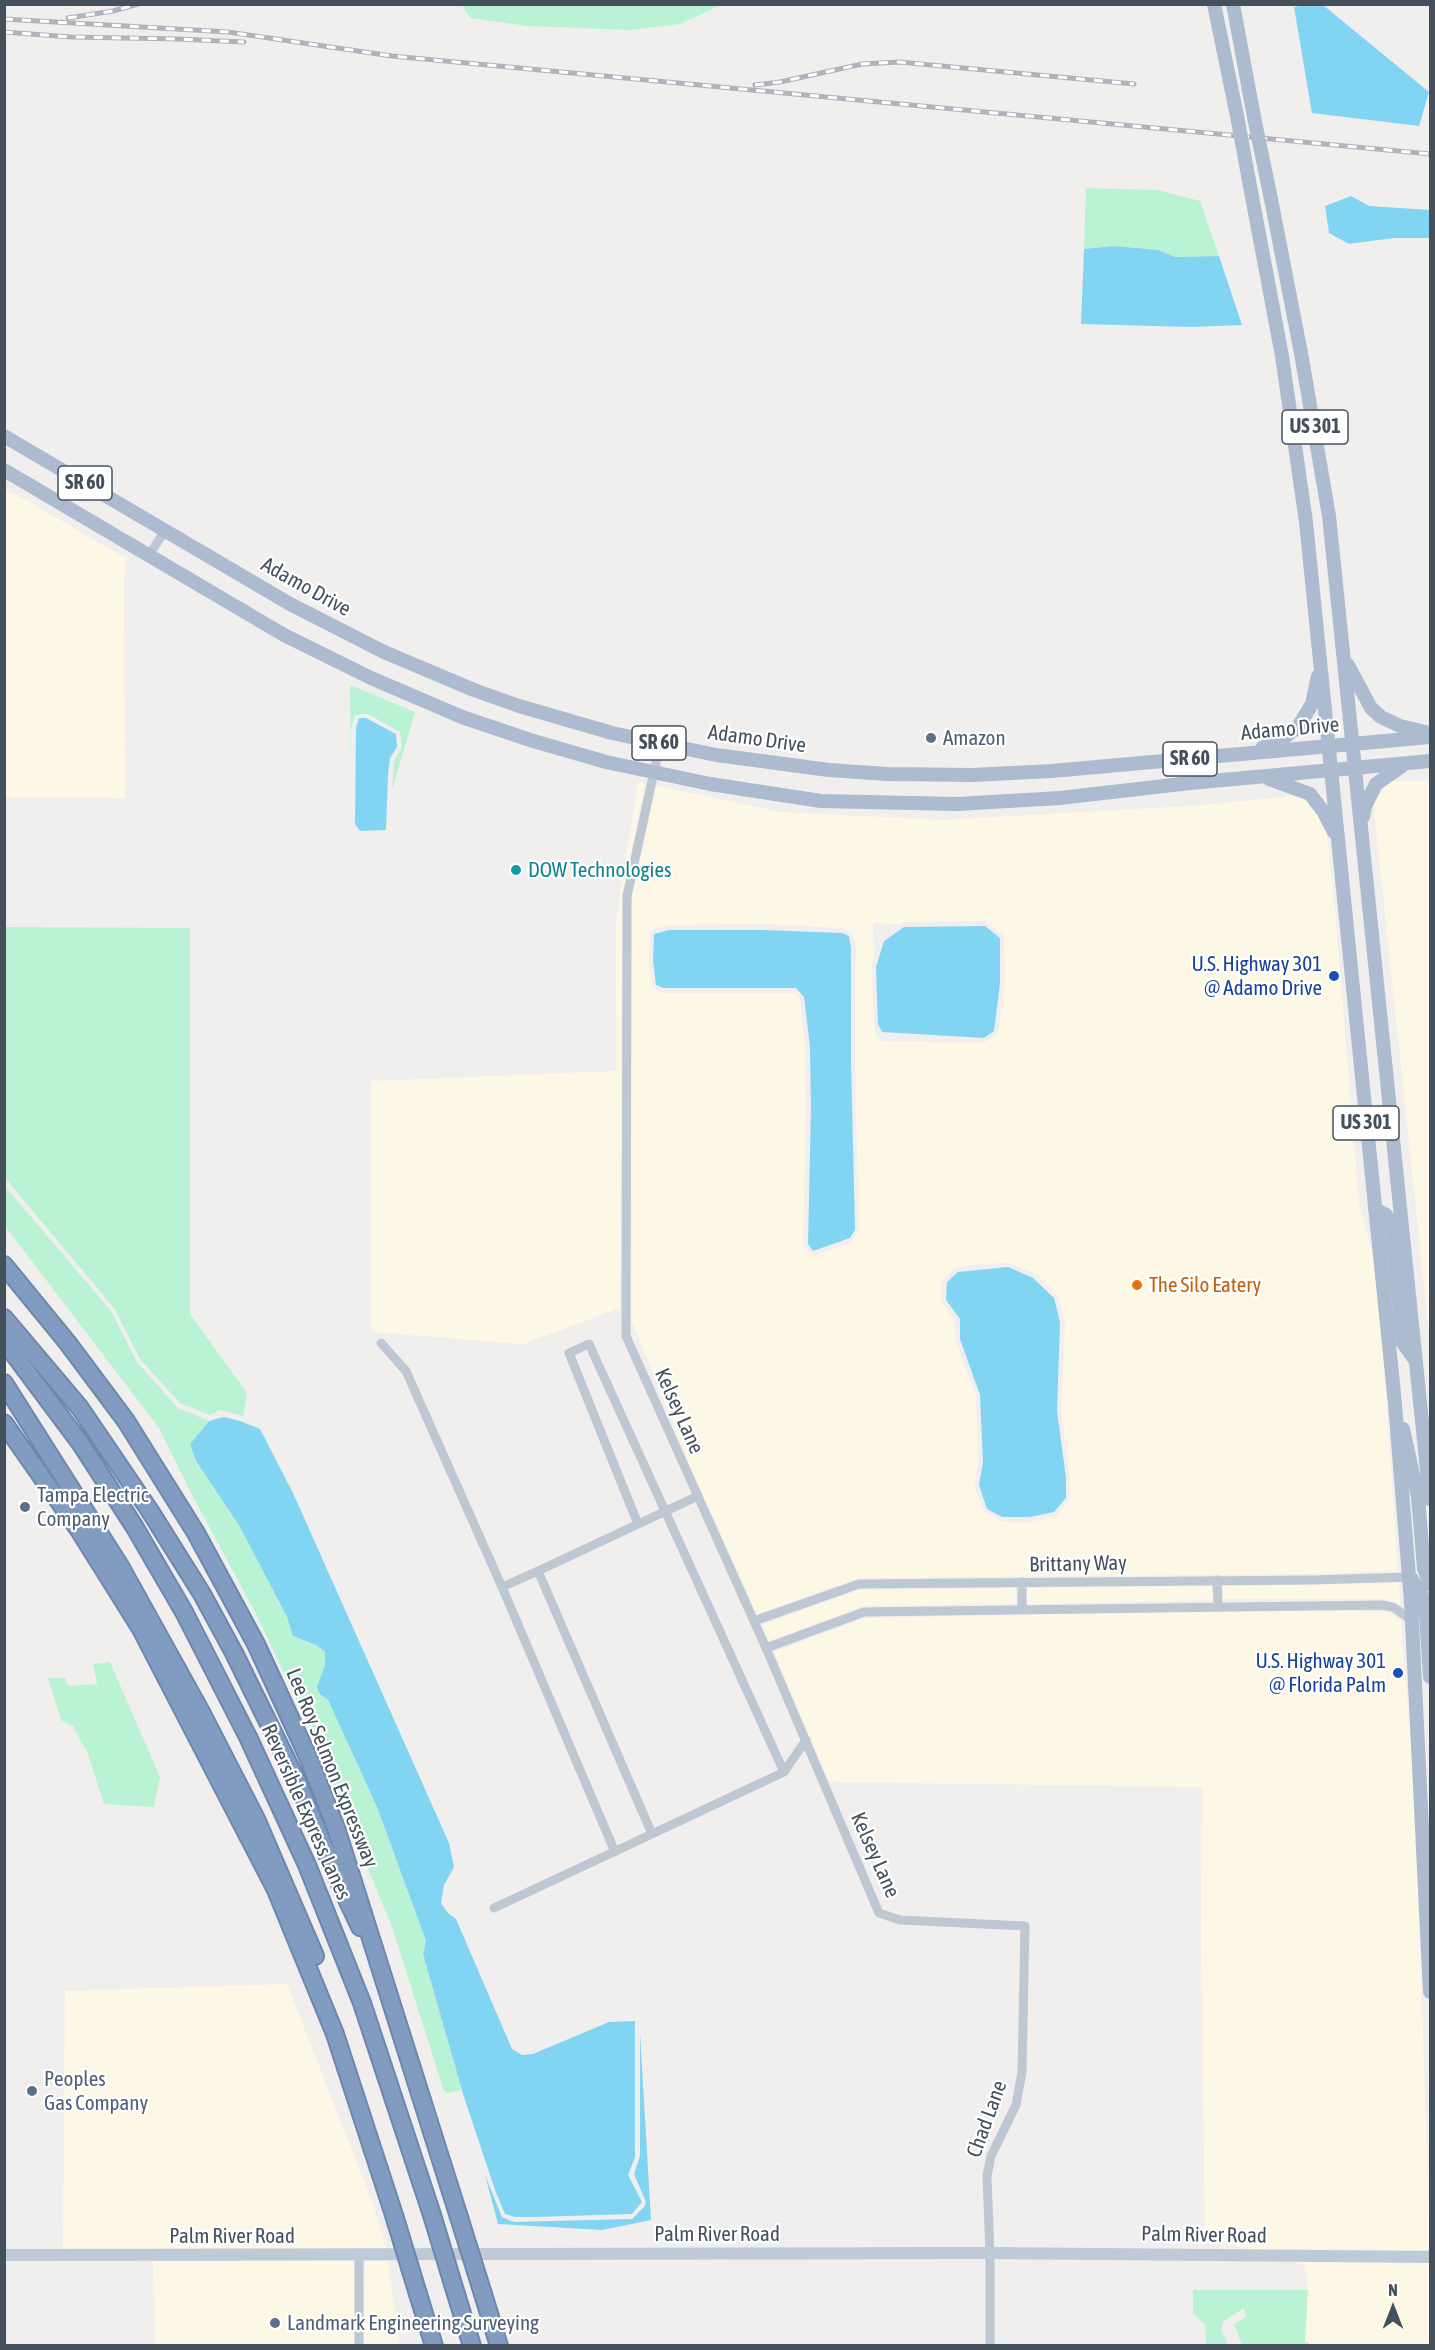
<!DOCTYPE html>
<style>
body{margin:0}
#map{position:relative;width:1435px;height:2350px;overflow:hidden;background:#f1eeee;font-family:"Asap Condensed",sans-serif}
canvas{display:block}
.frame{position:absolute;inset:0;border:6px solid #45505d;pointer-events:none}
.north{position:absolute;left:1363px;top:2278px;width:60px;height:60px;-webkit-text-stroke:4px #fff;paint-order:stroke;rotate:0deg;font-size:16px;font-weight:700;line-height:24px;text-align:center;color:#45505d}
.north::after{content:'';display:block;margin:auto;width:21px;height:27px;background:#45505d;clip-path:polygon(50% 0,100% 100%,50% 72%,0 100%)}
</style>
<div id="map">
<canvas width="1435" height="2350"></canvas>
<div class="frame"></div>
<div class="north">N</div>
</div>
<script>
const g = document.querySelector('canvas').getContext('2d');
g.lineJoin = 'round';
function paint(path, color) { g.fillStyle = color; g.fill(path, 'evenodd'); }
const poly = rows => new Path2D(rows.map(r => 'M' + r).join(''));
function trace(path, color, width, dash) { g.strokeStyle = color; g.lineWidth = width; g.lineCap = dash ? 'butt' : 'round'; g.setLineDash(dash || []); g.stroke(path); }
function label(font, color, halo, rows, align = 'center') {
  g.font = font + ' "Asap Condensed",sans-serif'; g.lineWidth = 4.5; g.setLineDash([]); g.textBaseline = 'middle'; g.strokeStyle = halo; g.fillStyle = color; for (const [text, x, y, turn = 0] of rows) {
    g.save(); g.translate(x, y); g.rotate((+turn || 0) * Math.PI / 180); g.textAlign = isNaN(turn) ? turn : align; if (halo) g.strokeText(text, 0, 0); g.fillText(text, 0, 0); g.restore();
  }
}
paint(poly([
 [5,490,24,499,127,559,124,577,125,798,5,797],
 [1392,781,1430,781,1430,1342,1373,800],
 [638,782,645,784,622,896,620,1308,523,1344,371,1332,371,1081,616,1071,616,923],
 [656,786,781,812,943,820,1206,805,1299,795,1311,803,1326,827,1334,898,1359,1204,1375,1261,1381,1322,1398,1571,1312,1574,859,1578,757,1614,692,1470,631,1319,632,897],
 [985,921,1004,936,1005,984,998,1034,983,1043,882,1041,875,1034,874,1024,872,965,874,958,873,922,898,925,904,922],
 [764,924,842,928,853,934,856,949,855,1061,859,1230,851,1243,813,1256,803,1245,806,1107,805,1048,800,999,795,993,663,993,652,987,649,961,650,934,653,929,669,925],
 [1009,1263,1036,1274,1058,1296,1065,1322,1061,1411,1070,1477,1070,1498,1057,1516,1030,1522,1002,1522,984,1512,974,1485,978,1462,976,1396,955,1339,955,1326,952,1316,942,1302,942,1280,955,1268,977,1264],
 [1399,1583,1400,1605,1382,1599,1223,1599,1223,1586],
 [1212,1586,1213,1600,1027,1604,1027,1588],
 [1016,1588,1016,1604,864,1606,769,1641,762,1625,859,1590],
 [1218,1611,1382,1611,1391,1613,1401,1620,1415,1797,1430,2250,1246,2249,1205,2237,1201,1939,1202,1787,829,1782,812,1741,813,1739,810,1737,774,1652,865,1618],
 [287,1984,374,2207,386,2249,61,2249,63,2245,65,1991],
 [153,2261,354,2261,354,2345,155,2345],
 [365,2261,388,2261,399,2345,364,2345],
 [1290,2261,1430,2263,1430,2345,1311,2345,1305,2342,1308,2290,1305,2266]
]), '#fdf8e6');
paint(poly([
 [462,5,721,5,680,24,631,30,528,26,470,18],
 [1086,188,1158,190,1200,201,1219,256,1175,257,1158,250,1114,246,1084,249],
 [350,685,415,712,392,790,394,760,402,748,400,732,368,714,355,715,351,728,351,782],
 [5,927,190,928,190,1314,247,1393,243,1416,220,1410,210,1415,180,1403,140,1359,114,1308,5,1178],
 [4,1185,111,1311,137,1362,178,1408,209,1421,190,1444,196,1461,240,1527,287,1617,293,1636,316,1645,325,1652,325,1665,320,1694,328,1700,377,1807,426,1941,423,1954,462,2090,449,2093,444,2091,392,1927,313,1734,256,1614,189,1489,159,1428,5,1226],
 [110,1662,160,1777,154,1807,104,1804,88,1754,73,1726,61,1720,48,1678,65,1678,69,1686,97,1684,93,1664],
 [1193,2290,1308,2290,1305,2341,1311,2345,1242,2345,1234,2324,1246,2317,1244,2308,1224,2321,1221,2329,1228,2345,1206,2345,1205,2324,1193,2314]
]), '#b9f3d3');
paint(poly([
 [1312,4,1323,5,1429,92,1419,126,1312,113,1294,7],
 [1351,196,1369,206,1430,210,1430,238,1393,238,1349,244,1329,233,1325,206],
 [1114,246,1158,250,1175,257,1219,256,1242,325,1192,327,1081,324,1084,249],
 [359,718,366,718,396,734,397,747,390,758,388,774,386,830,360,831,355,824,356,728],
 [985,926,1000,938,1000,983,994,1031,984,1038,882,1032,878,1024,876,967,884,941,904,927],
 [669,930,763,930,842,933,849,936,851,948,851,1061,855,1230,850,1238,813,1251,808,1244,811,1107,810,1047,804,997,796,988,663,988,656,985,653,961,654,934],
 [1008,1267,1033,1278,1054,1298,1060,1322,1057,1411,1066,1478,1066,1498,1054,1512,1030,1517,1002,1517,987,1509,979,1485,983,1463,980,1395,960,1339,960,1319,946,1300,947,1282,958,1272],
 [224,1417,240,1421,260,1429,293,1493,449,1843,454,1867,444,1885,441,1903,448,1913,456,1919,512,2049,522,2055,533,2054,609,2022,635,2021,635,2157,628,2175,642,2202,632,2214,535,2217,515,2217,505,2214,495,2190,464,2097,423,1954,426,1941,377,1807,328,1700,320,1694,317,1687,325,1665,325,1652,316,1645,293,1636,287,1617,240,1527,196,1461,190,1444,209,1421],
 [640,2033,651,2220,602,2230,498,2224,485,2175,502,2217,514,2222,632,2219,645,2206,646,2202,634,2174,640,2156]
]), '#82d4f3');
const highway = poly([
 [4,1265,67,1342,126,1421,196,1533,256,1644,309,1759,336,1828,458,2214],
 [4,1318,80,1408,150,1511,202,1594,234,1653,298,1783,336,1876,360,1927],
 [4,1341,81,1444,134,1526,184,1612,248,1737,307,1865,362,2003,432,2215],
 [4,1383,120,1566,201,1712,256,1819,315,1956],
 [4,1423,79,1530,141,1629,276,1890,335,2034,394,2215],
 [418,2294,434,2346],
 [456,2294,472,2346],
 [483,2294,499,2346]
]);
trace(highway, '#6d87ad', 20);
trace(poly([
 [149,555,165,531],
 [660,744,627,896,626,1336,766,1648,879,1913,900,1920,1025,1926,1022,2072,1016,2105,991,2156,987,2176,990,2253,990,2346],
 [381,1343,406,1371,502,1587],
 [698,1496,538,1571,652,1834,784,1772,806,1740],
 [638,1524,569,1353,589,1344,784,1772],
 [538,1571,502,1587,615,1852],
 [1217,1580,1218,1605],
 [1022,1582,1022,1610],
 [754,1621,859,1584,1312,1580,1409,1577],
 [766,1648,864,1612,1382,1605,1393,1607,1413,1621],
 [494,1908,652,1834],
 [359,2346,359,2255]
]), '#bec8d2', 9);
trace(poly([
 [4,2255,990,2253,1430,2257]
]), '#bfcad9', 12);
trace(poly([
 [1214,4,1237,116],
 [1233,4,1254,117],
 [1252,197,1282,356,1306,522,1395,1404,1411,1602,1430,1992],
 [1271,199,1301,353,1329,516,1430,1499],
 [4,436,290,604,384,652,474,690,519,706,612,733,654,742,716,755,829,770,887,774,973,775,1052,771,1430,737],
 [4,470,284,635,371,678,462,717,530,740,606,762,710,784,821,801,957,804,1060,798,1190,783,1430,761],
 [1348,665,1371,708,1381,717,1400,726,1430,733],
 [1262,748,1281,740,1298,727,1312,704,1318,676],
 [1269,779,1310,794,1323,811,1334,832],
 [1363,817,1365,806,1376,784,1402,766],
 [1375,1209,1386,1215,1391,1224,1403,1343,1415,1360],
 [1403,1429,1418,1497,1424,1569,1430,1584],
 [1411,1578,1422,1595,1426,1616,1430,1677]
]), '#acbbd0', 14);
trace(highway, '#829cc1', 16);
const rail = poly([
 [68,18,113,11,138,4],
 [4,19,228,32,392,56,1430,154],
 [4,32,71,37,178,39,244,42],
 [755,85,780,82,862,64,899,62,1134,84]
]);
trace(rail, '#b0b3b9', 5);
trace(rail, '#fff', 3, [9]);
const highwayBridge = poly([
 [458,2214,483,2294],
 [394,2215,418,2294],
 [432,2215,456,2294]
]);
trace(highwayBridge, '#6d87ad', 20, []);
trace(poly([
 [1237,116,1252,197],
 [1254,117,1271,199]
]), '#acbbd0', 14);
trace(highwayBridge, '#829cc1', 16);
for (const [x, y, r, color] of [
 [931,738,6,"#5c6f8a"],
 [516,870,6,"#0f9aa8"],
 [1334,976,6,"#1a4fb4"],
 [1137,1285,6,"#e8710a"],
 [25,1507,6,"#5c6f8a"],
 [1398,1673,6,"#1a4fb4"],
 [32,2091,6,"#5c6f8a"],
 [275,2323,6,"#5c6f8a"]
]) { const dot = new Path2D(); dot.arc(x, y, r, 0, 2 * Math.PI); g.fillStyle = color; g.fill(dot); trace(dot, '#fff', 2); }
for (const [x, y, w] of [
 [1315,427,66],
 [85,483,54],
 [659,743,54],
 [1190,759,54],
 [1366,1123,66]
]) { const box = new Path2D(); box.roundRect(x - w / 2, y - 17, w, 34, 4.5); g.fillStyle = '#fff'; g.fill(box); trace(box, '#45505d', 1.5); }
label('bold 20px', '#45505d', null, [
 ["US 301",1315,427],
 ["SR 60",85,483],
 ["SR 60",659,743],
 ["SR 60",1190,759],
 ["US 301",1366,1123]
]);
label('21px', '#45505d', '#fff', [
 ["Adamo Drive",306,587,29],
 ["Adamo Drive",1290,729,-5],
 ["Adamo Drive",757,739,8],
 ["Kelsey Lane",679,1411,66],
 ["Brittany Way",1078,1564,-1],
 ["Lee Roy Selmon Expressway",332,1768,68],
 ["Reversible Express Lanes",306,1812,66],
 ["Kelsey Lane",875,1855,66],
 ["Chad Lane",987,2119,-70],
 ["Palm River Road",717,2234],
 ["Palm River Road",1204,2235,1],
 ["Palm River Road",232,2236]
]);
label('21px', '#4e5e75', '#fff', [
 ["Amazon",943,738],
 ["Tampa Electric",37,1495],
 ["Company",37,1519],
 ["Peoples",44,2079],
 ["Gas Company",44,2103],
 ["Landmark Engineering Surveying",287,2323]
], 'left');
label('21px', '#0d838f', '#fff', [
 ["DOW Technologies",528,870]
], 'left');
label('21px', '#164399', '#fff', [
 ["U.S. Highway 301",1322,964],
 ["@ Adamo Drive",1322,988],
 ["U.S. Highway 301",1386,1661],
 ["@ Florida Palm",1386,1685]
], 'right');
label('21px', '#c56008', '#fff', [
 ["The Silo Eatery",1149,1285]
], 'left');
</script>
